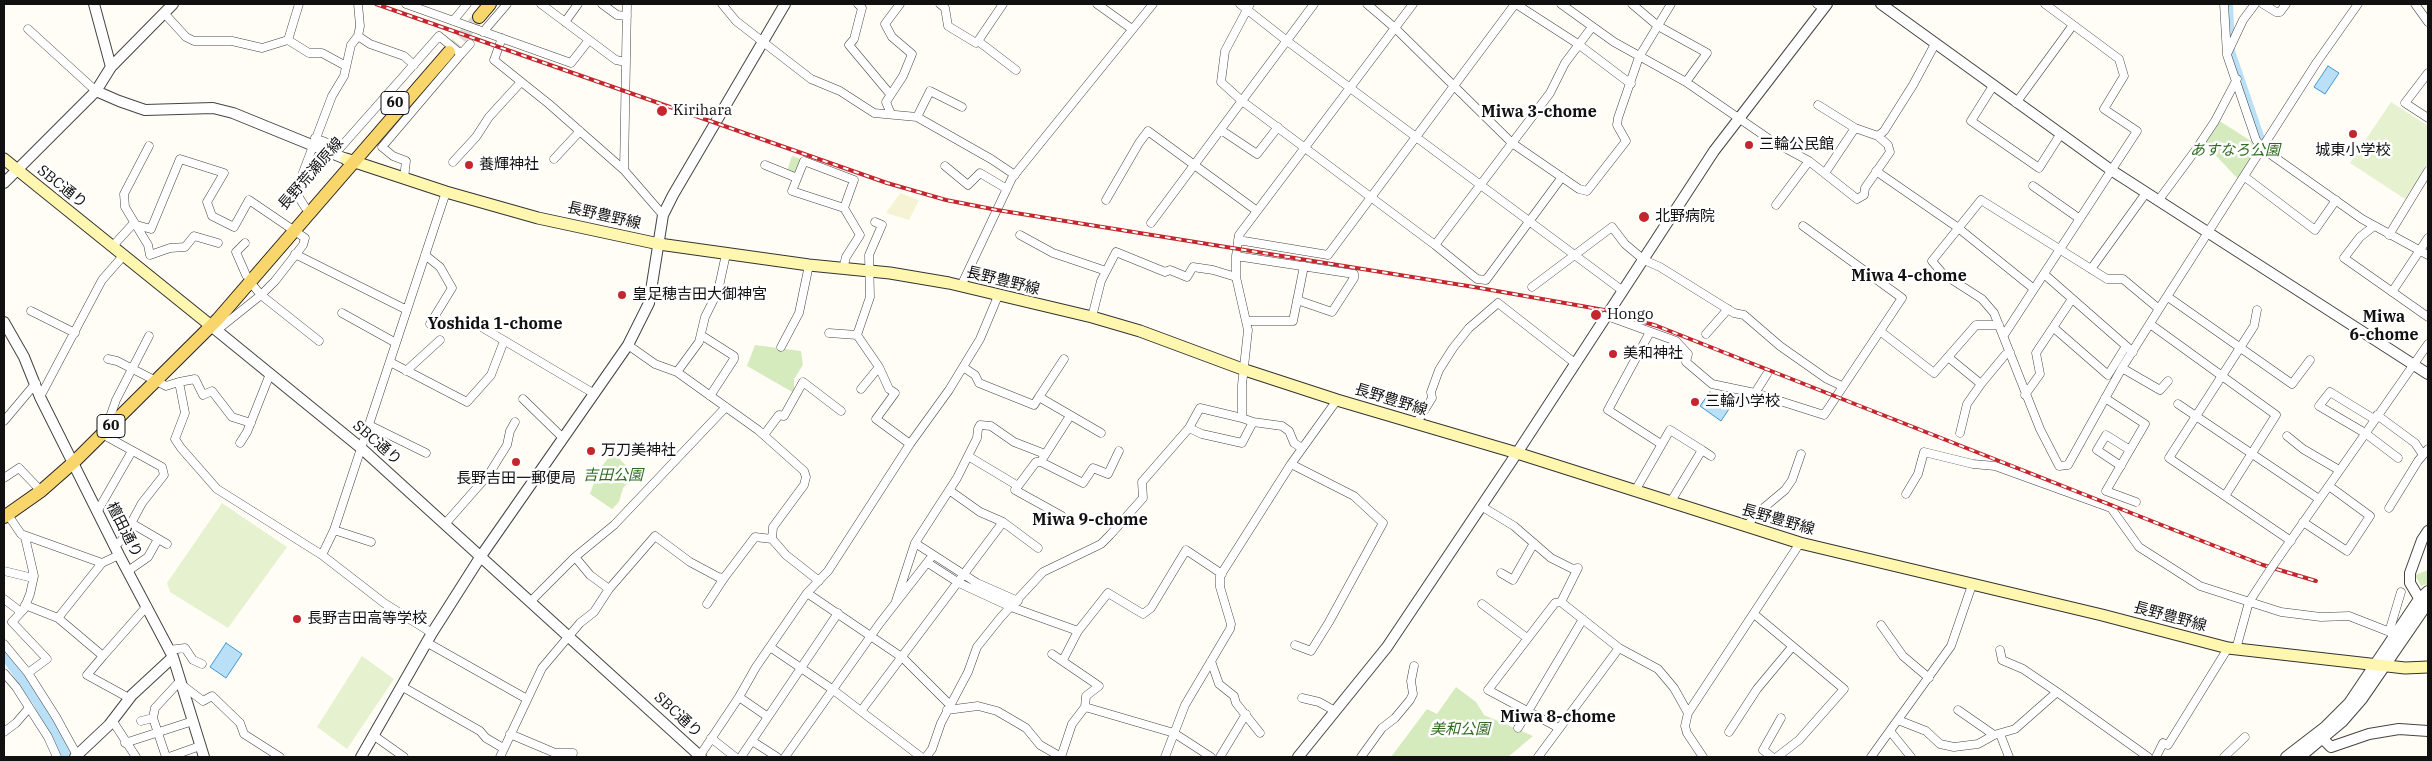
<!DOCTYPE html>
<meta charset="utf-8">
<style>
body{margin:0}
#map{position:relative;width:2432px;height:761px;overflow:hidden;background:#fffdf5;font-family:"IBM Plex Serif",serif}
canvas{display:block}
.frame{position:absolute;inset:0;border:5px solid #111;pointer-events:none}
</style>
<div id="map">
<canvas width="2432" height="761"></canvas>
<div class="frame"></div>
</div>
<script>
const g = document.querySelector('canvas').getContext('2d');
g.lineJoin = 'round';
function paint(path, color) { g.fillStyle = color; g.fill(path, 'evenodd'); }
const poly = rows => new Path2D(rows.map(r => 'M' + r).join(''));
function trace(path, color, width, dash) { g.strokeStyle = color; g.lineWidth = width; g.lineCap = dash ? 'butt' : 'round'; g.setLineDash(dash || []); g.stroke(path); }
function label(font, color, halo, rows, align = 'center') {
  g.font = font + ' "IBM Plex Serif","Noto Sans JP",serif'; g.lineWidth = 5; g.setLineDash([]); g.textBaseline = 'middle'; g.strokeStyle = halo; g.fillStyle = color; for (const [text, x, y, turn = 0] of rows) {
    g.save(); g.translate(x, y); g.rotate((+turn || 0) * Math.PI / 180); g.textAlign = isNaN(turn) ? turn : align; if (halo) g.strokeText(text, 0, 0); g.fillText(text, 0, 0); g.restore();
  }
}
paint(poly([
 [900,193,919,200,909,220,886,213]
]), '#f6f3d4');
paint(poly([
 [2218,120,2251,141,2256,149,2238,179,2204,143],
 [792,156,801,159,794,174,787,171],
 [755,345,801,351,803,365,794,379,794,393,747,366],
 [613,452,635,475,623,488,619,502,612,509,590,494,598,471],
 [2428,570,2428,584,2421,586,2415,575],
 [1456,687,1476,702,1484,715,1533,736,1508,757,1391,757,1427,709,1437,714]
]), '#d5ebbd');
paint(poly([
 [2391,102,2428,126,2428,165,2405,199,2350,163],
 [222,503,287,547,228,628,170,592,167,583],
 [362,656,394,679,347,749,317,727]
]), '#e6f2cf');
const water = poly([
 [2328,66,2339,73,2325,94,2314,87,2328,66],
 [1710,392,1731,406,1721,421,1700,406,1710,392],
 [226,643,242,654,226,678,210,667,226,643]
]);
paint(water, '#b9e0f7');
trace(water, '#3f96cf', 1);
trace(poly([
 [2229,4,2231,51,2262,142]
]), '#b9e0f7', 8);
trace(poly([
 [4,652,38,701,68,757]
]), '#b9e0f7', 12);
trace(poly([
 [449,52,479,17]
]), '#dbdad3', 12, [12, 6]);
const minor = poly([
 [406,4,571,63,589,40],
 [541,4,616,60,626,62],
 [602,4,617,15,627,16],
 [627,4,624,170,663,215],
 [722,4,736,21,811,79,840,91,874,113,917,117,930,91,962,107],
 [858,4,862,8,854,39,849,45,890,94],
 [940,4,945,8,948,26,976,43,978,41],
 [1003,4,978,41,1016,70],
 [1097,4,1132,29],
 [1240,4,1287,41,1623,291],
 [1250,4,1225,51,1221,82,1242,101,1435,245,1477,279,1486,280,1562,177],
 [1367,4,1395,28,1512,143,1579,189,1587,191,1626,141,1617,125,1618,118,1639,57,1671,4],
 [1516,4,1578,44,1631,84],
 [1561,4,1614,42,1686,82,1772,141,1809,161,1857,199,1864,195,1865,188,1890,152,1888,145,1878,136],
 [1632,4,1658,26,1707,53,1686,82],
 [1817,4,1823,8],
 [2224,4,2227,55,2256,140,2263,149,2362,219,2428,255],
 [2263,4,2276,12,2280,12,2286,4],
 [2415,4,2428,22],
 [164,13,186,37,194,41,232,41,262,48,288,40,299,4],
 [453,21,467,4],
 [565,22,578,4],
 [28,29,96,91],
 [483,32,507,4],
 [358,36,370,44,404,56,414,65],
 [502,38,494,60,549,104,624,170],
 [288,40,309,53,322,53,346,66],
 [461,54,470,44],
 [2227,54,2243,20,2255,4],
 [2428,73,2405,103,2428,118],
 [1993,86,1971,121,2039,168,2060,135],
 [2016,103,2073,25],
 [1818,105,1855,128,1878,136,1884,131,1913,85,1935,44],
 [891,114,886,102,903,76,912,54,892,37,885,24,900,4],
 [917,117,991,159,1015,175],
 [1221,130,1257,154,1278,127],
 [315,138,340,148,439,36,461,54,382,147,393,156,406,161,404,178],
 [149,146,124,194,125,207,148,245,150,255,170,248,185,247,194,236,218,243],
 [554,159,580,131],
 [453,162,476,137,489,117,521,82],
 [765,165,797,178],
 [945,166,968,185,980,173,1007,189],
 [1876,171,1957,227,2034,289],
 [1825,173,1855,128],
 [2245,177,2315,230,2336,200],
 [2033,186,2080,219],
 [1106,200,1139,143,1148,131,1257,211],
 [2158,201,2195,151,2215,121,2237,79],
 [1776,205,1809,161],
 [305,207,298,196,299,183,332,96,344,76,351,45,358,36,360,26,358,4],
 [1151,223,1314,4],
 [2374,226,2360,237,2344,258,2428,317],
 [1020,235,1053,253,1106,271],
 [2389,235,2428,171],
 [1238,240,1328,255,1515,4],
 [245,243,236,252,246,275],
 [1435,245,1550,93,1565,63,1592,27],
 [112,247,133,224,151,229,180,159,224,173,207,202,212,216,234,227,249,200,305,238,303,245,275,281,261,295,216,331],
 [295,254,407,310],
 [425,255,440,267,452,288,430,324],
 [1236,256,1354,274,1354,278,1332,312,1297,300],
 [843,269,846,257,860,235,844,208,792,191,804,161,854,180,844,208],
 [2091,269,2146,193],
 [2044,274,2133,352],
 [250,282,261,295,319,341],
 [961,286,1012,178,1153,4],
 [1532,287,1612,227,1625,244,1644,260,1660,267,1734,313,1744,315,1780,346,1827,379,1842,386],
 [2392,292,2428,238],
 [2168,297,2292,384,2310,360],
 [2159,309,2123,279,2107,279,1981,200,1932,261,1943,274,1982,299,1994,313,2040,429,2059,466,2068,465,2122,368,2159,309,2317,62,2358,4],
 [2257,310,2254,326,2169,458,2291,541],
 [31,311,75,333],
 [342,313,396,343],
 [1607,316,1676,341,1688,354,1686,362,1712,384,1755,393,1824,415,1902,298,1803,226],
 [1092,317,1101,281,1116,252,1165,272,1170,270,1187,277,1193,267,1213,270,1236,277],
 [1246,321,1293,321,1304,266],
 [2150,324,2276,415,2225,496],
 [483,328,593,393],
 [2054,328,2108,375,2126,346],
 [1880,331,1934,373,1976,325,1999,325],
 [1650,332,1608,410,1661,444],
 [829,333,857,335,879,367],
 [1706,334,1728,309],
 [701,335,734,356,734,359,710,396],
 [857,335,870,297,869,255,882,225,875,222],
 [2004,335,2137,131,2104,109,2124,76,2119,59,2045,4],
 [628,345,655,364,677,372,758,430,804,471,806,477,804,485,773,527,772,539,786,555,819,581],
 [781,347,799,313,809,265],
 [1948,357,1981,384],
 [108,359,117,361,166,386,179,382,185,413,175,439,181,448,217,489,322,555,384,603,432,633],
 [390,362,467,402,491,375,504,341],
 [963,367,975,375,979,383,1034,405,1039,397,1101,433],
 [2122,368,2160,390,2168,381],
 [406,371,440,340],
 [677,372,699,342,705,317,718,291,726,254],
 [179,382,195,379,203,395,212,391,232,417,251,423],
 [861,389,879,367,889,389,895,393,876,419,910,444],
 [1755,393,1767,374],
 [2025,395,2040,374,2036,353,2072,299],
 [40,397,102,280,123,256],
 [1039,397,1064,359],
 [2105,398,2145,424,2106,491,2136,502],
 [523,399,563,438],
 [2178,404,2319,499],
 [2377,415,2415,443,2423,455],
 [2374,419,2330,392,2319,406,2365,433,2398,458],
 [4,421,36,383],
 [1253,422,1282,426,1289,431,1294,443,1302,448],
 [114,423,110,417,116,400,149,336],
 [1416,424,1432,398,1431,392,1439,370,1453,348,1469,328,1498,303,1576,364],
 [369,425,426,453],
 [1189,428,1202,434,1242,443,1253,422,1242,418],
 [1960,433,1967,404,1981,384,2005,355,2010,352],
 [102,434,162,467,164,475,142,503,122,540,114,546],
 [764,435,779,415,784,416,803,382,841,411],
 [2287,436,2303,449,2339,470],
 [240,443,247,432,270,374],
 [968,456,1018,486,1036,462,1041,462,1083,483,1093,468,1108,474,1119,451],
 [1043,458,1070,416],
 [1291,464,1354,496,1383,523,1329,622,1311,651,1295,645],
 [2121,466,2097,450,2106,435,2130,450],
 [4,478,19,468,41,491],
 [1018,486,1015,490,1062,516],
 [949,490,980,512,1003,522,1038,548],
 [1635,491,1670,430,1702,450],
 [1906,494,1918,474,1924,452,1973,464,1995,466,2111,508,2139,547,2200,586,2281,612,2321,617,2349,616,2395,634],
 [1670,503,1702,450,1711,456],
 [1481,506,1514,526,1551,558,1573,569,1578,568,1561,602,1555,603,1488,690,1559,728],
 [2389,508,2418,461,2428,449],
 [97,512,132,451],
 [8,515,21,534,102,563,119,555],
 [2303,522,2347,551,2370,516,2329,486],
 [131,523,167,544],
 [445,524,489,474,507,445,510,431,515,422],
 [1747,527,1754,516,1785,490,1792,480,1801,454],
 [334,530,371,542],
 [21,534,25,537,34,576,30,594,24,609,12,622,47,659,28,673],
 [322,555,334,530,446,192],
 [575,557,590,575,609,589],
 [2279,557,2428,344],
 [102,563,58,618,103,656,147,606],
 [928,563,959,583,1011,607,1078,631],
 [4,571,33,578],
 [128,571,148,557,158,539],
 [1501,573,1513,580,1534,543],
 [724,578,755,537,772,539],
 [807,593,903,658,950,705],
 [4,599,21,612],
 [896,601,915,543],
 [1018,601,977,583,915,543,957,478,977,438,978,429,980,425,991,426,1014,442,1045,454],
 [530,602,575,557,614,525,726,407],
 [1561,602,1619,648,1658,669,1674,688,1688,713],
 [1482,604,1527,638],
 [25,605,58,618],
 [1754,614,1844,689,1799,740,1777,757],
 [1881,625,1903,656,1929,678],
 [2389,632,2401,592],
 [426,642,527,699],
 [4,644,28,673,56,717,78,757],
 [770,647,832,689,921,757],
 [2236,649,2249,602,2270,570],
 [169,650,185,648,193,660,202,664],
 [2000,650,2002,660,2023,669,2057,692,2148,757],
 [1052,654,1099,686,1086,696,1085,707,1072,724,1061,757],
 [103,656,87,675,129,698],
 [1063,660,1078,631,1108,593,1143,614,1151,608,1186,550,1222,574],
 [1211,661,1219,684,1234,696,1236,703,1260,733],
 [4,673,16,687,48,737,57,757],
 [182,685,203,701,212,696,240,723,244,734,280,757],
 [401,686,480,731,486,738,503,748],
 [739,697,768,717],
 [1302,698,1319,702,1335,711],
 [1085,707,1174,733,1211,757],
 [947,710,978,706,997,711,1026,728,1040,745,1061,757],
 [1958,710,1994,735],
 [861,711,1003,522],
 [153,718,165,754,168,757],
 [112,720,136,757],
 [1898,720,1926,731,1940,744,1954,747,1978,744,1994,735,2015,729,2057,692],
 [141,721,153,718,155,708,180,681],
 [1518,728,1583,619],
 [1890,731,1911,757],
 [4,732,16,723,29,708],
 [1729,732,1757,689,1792,647],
 [510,734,555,753,573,753],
 [2000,734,2009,757],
 [373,735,404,757],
 [711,738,735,757],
 [752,741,777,757],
 [125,743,193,721],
 [169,757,200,746],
 [500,757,542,668,580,623,594,612,609,589,655,536,690,562,718,577,724,578,707,604],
 [699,757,739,697,756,667,807,593,828,571,910,444,949,390,980,339,998,296],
 [741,757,838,613],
 [785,757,880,623,933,555],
 [926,757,932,749,941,723,968,672,977,647,1001,617,1043,572,1101,544,1110,535,1143,498,1142,482,1189,428,1200,408,1242,418,1242,385,1248,330,1236,277,1236,256,1239,235,1413,4],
 [1165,757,1185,705,1230,629,1231,624,1220,587,1220,576,1291,464,1337,400],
 [1220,757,1246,714],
 [1361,757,1382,728,1395,718,1410,700,1413,694,1411,681,1414,666],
 [1538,757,1619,648],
 [1703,757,1687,733,1685,726,1688,713,1800,543],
 [1772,757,1763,750,1781,718],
 [1871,757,1951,646,1972,585],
 [2156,757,2163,743,2168,745,2228,648],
 [2224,757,2245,737]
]);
const tertiary = poly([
 [1881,4,2111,170,2428,374],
 [111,67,173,4],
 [96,91,119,101,145,110,213,108,233,113,346,159],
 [4,183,96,91,111,67,94,4],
 [4,322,24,357,40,397,119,555,173,657,204,757],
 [210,325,361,448,701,757],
 [2422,603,2410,583,2410,573,2422,540,2428,531],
 [2319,735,2331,747,2369,734,2399,729,2428,731],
 [75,757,109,725,132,695,173,657],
 [361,757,432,633,481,556,628,345,649,303,663,215,673,195,785,4],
 [1298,757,1387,647,1517,453,1714,151,1827,4],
 [2286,757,2325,727,2349,703,2419,599,2428,591],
 [2300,757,2342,722,2362,699,2428,603]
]);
const secondary = poly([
 [4,159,210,325],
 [346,159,446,192,538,218,659,244,809,265,890,273,949,283,1092,317,1140,331,1245,370,1337,400,1517,453,1800,543,2102,615,2228,648,2405,668,2428,667]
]);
const primary = poly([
 [479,17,490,4],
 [4,517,41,491,74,462,218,319,449,52]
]);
trace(minor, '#444', 9);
trace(tertiary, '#444', 12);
trace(secondary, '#333', 13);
trace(primary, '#222', 14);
trace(minor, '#fff', 8);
trace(tertiary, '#fff', 10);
trace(secondary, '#fff6b0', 11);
trace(primary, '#f9d66b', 12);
const rail = poly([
 [376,4,887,183,946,200,997,210,1474,287,1610,311,1657,326,2263,565,2316,581]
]);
trace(rail, '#c4262e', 4);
trace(rail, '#fff', 2, [5.5]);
const minorBridge = poly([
 [2270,570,2279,557]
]);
trace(minorBridge, '#444', 9, []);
trace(minorBridge, '#fff', 8);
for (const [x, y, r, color] of [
 [662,111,6,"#c4262e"],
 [2353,134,5,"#c4262e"],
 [1749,145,5,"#c4262e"],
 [469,165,5,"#c4262e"],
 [1644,217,6,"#c4262e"],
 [622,295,5,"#c4262e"],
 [1596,315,6,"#c4262e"],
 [1613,354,5,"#c4262e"],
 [1695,402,5,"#c4262e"],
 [591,451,5,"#c4262e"],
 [516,462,5,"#c4262e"],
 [297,619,5,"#c4262e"]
]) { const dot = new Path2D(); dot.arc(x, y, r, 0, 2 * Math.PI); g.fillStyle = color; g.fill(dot); trace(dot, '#fff', 2); }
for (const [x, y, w] of [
 [395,103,28],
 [111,426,28]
]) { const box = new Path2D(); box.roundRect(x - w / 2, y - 11.5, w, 23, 4); g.fillStyle = '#fff'; g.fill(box); trace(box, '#111', 1); }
label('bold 14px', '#111', null, [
 ["60",395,103],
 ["60",111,426]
]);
label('15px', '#111', '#fff', [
 ["Kirihara",673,111],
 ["三輪公民館",1759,145],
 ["城東小学校",2353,151,"center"],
 ["養輝神社",479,165],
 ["北野病院",1655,217],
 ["皇足穂吉田大御神宮",632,295],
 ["Hongo",1607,315],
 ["美和神社",1623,354],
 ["三輪小学校",1705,402],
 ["万刀美神社",601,451],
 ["長野吉田一郵便局",516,479,"center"],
 ["長野吉田高等学校",307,619]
], 'left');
label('italic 15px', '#2f6b1f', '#fff', [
 ["あすなろ公園",2235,151],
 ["吉田公園",613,476],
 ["美和公園",1460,730]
]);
label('15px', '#111', '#fff', [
 ["長野荒瀬原線",311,174,-49],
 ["SBC通り",62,187,39],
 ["長野豊野線",604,216,13],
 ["長野豊野線",1003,281,14],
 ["長野豊野線",1391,400,17],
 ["SBC通り",377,443,41],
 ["長野豊野線",1778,520,16],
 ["檀田通り",124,530,63],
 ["長野豊野線",2170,617,15],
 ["SBC通り",678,715,43]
]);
label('bold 16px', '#111', '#fff', [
 ["Miwa 3-chome",1539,112],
 ["Miwa 4-chome",1909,276],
 ["Miwa",2384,317],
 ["6-chome",2384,335],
 ["Yoshida 1-chome",495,324],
 ["Miwa 9-chome",1090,520],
 ["Miwa 8-chome",1558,717]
]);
</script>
